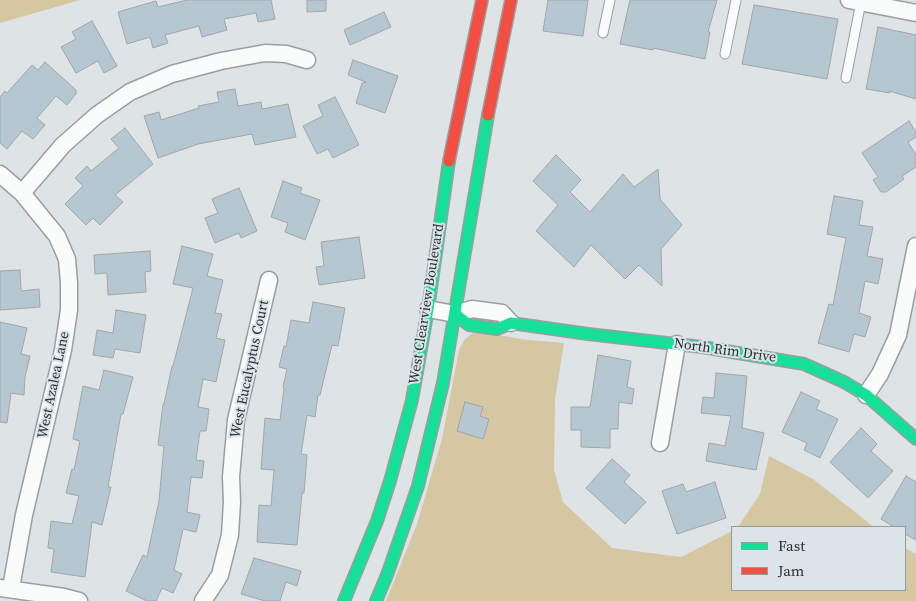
<!DOCTYPE html>
<style>
body{margin:0}
#map{position:relative;width:916px;height:601px;overflow:hidden;background:#dee3e6;font-family:"Source Serif 4",serif}
canvas{display:block}
.legend{position:absolute;left:731px;top:526px;width:175px;height:65px;box-sizing:border-box;background:#dbe4e9;border:1px solid #949b9f;margin:0;padding:6px 9px;list-style:none;font-size:15px;color:#2a2e30}
.legend li{display:flex;align-items:center;gap:10px;height:25px}
.legend b{width:25px;border:1px solid #949b9f}
</style>
<div id="map">
<canvas width="916" height="601"></canvas>
<ul class="legend">
<li><b style="height:6px;background:#16e098"></b>Fast</li>
<li><b style="height:6px;background:#f24e42"></b>Jam</li>
</ul>
</div>
<script>
const g = document.querySelector('canvas').getContext('2d');
g.lineJoin = 'round';
function paint(path, color) { g.fillStyle = color; g.fill(path, 'evenodd'); }
const poly = rows => new Path2D(rows.map(r => 'M' + r).join(''));
function trace(path, color, width, dash) { g.strokeStyle = color; g.lineWidth = width; g.lineCap = dash ? 'butt' : 'round'; g.setLineDash(dash || []); g.stroke(path); }
function label(font, color, halo, rows, align = 'center') {
  g.font = font + ' "Source Serif 4",serif'; g.lineWidth = 4; g.setLineDash([]); g.textBaseline = 'middle'; g.strokeStyle = halo; g.fillStyle = color; for (const [text, x, y, turn = 0] of rows) {
    g.save(); g.translate(x, y); g.rotate((+turn || 0) * Math.PI / 180); g.textAlign = isNaN(turn) ? turn : align; if (halo) g.strokeText(text, 0, 0); g.fillText(text, 0, 0); g.restore();
  }
}
paint(poly([
 [0,0,80,0,0,23],
 [473,333,498,335,528,340,564,343,555,399,554,470,563,502,612,548,681,557,732,531,732,590,905,590,905,548,916,554,916,601,386,601,417,524,442,439,459,350,464,340],
 [769,456,813,479,874,527,738,527,760,494]
]), '#d4c7a2');
const building = poly([
 [187,0,271,0,275,19,258,22,256,13,224,19,227,30,202,37,199,26,165,35,168,43,153,48,150,37,127,44,118,12,156,1,158,7,187,0],
 [307,0,326,0,326,11,307,12,307,0],
 [548,0,588,0,583,36,543,31,548,0],
 [630,0,717,0,708,32,710,32,705,59,653,48,653,50,620,44,630,0],
 [754,5,838,19,827,79,742,64,754,5],
 [384,12,391,27,350,45,344,30,384,12],
 [92,21,117,66,104,73,98,61,76,73,61,47,76,39,72,32,92,21],
 [878,27,916,35,916,99,889,91,890,93,866,89,878,27],
 [353,60,398,76,385,113,356,103,362,83,366,82,348,75,353,60],
 [45,62,76,90,76,94,67,105,56,96,37,118,45,125,33,139,22,131,7,149,0,143,0,97,5,91,7,93,32,65,38,70,45,62],
 [235,89,238,106,261,102,262,109,288,104,296,137,255,145,252,134,198,144,158,158,144,116,159,112,161,120,199,108,198,106,219,102,217,92,235,89],
 [335,97,359,145,333,158,328,149,317,154,303,126,323,116,318,105,335,97],
 [909,121,916,132,916,137,908,142,916,155,916,167,902,176,904,179,886,192,881,192,873,180,878,177,862,153,909,121],
 [125,128,153,164,115,195,123,202,100,225,93,218,86,225,65,204,83,186,75,178,87,166,91,171,119,148,111,139,125,128],
 [556,155,581,180,570,192,590,212,623,174,634,187,658,169,660,199,682,225,661,249,662,286,639,265,625,279,591,245,574,267,536,231,558,205,533,181,556,155],
 [283,181,302,188,300,193,320,200,305,240,285,232,288,223,271,217,283,181],
 [239,188,257,231,241,238,239,233,215,243,205,218,218,213,212,199,239,188],
 [834,196,863,201,859,225,873,227,867,256,883,259,878,284,865,281,859,313,871,317,865,337,854,334,849,352,818,343,829,304,833,305,846,238,827,234,834,196],
 [359,237,365,278,319,285,316,267,324,266,321,242,359,237],
 [182,246,213,254,207,276,223,280,215,313,222,314,216,338,225,340,216,382,203,379,198,407,209,409,206,431,200,431,196,460,204,461,202,478,191,477,187,512,200,515,196,532,183,529,174,570,182,574,173,593,162,588,156,601,147,601,126,591,143,555,147,557,159,501,164,446,158,445,163,404,164,404,172,366,173,366,193,288,173,284,182,246],
 [150,251,151,271,145,272,146,292,108,295,107,273,95,274,94,255,150,251],
 [20,270,21,291,39,289,40,307,0,310,0,271,20,270],
 [313,302,345,308,338,346,332,345,320,395,318,395,315,417,307,415,301,454,307,455,304,493,302,493,297,545,257,542,259,505,271,506,274,470,261,469,265,418,280,420,284,388,283,387,287,369,279,367,284,346,286,347,291,320,309,323,313,302],
 [116,310,146,315,140,353,115,349,113,358,93,355,97,330,113,333,116,310],
 [0,322,27,328,21,354,30,356,25,377,24,395,11,393,7,423,0,422,0,322],
 [598,355,631,361,627,387,634,389,632,404,619,402,618,429,610,429,610,448,581,447,581,430,571,430,571,407,590,407,598,355],
 [104,370,133,377,123,414,121,414,108,487,111,487,102,525,92,522,85,577,51,572,54,549,48,548,51,521,72,524,79,496,66,493,72,469,74,470,80,441,73,439,83,386,99,390,104,370],
 [716,373,747,376,742,428,764,433,756,470,706,461,709,443,725,446,731,416,701,413,703,397,714,398,716,373],
 [801,392,820,401,816,409,838,419,820,458,804,450,807,443,782,432,801,392],
 [465,402,483,407,480,416,489,419,483,439,457,431,465,402],
 [861,428,877,444,871,451,893,471,868,498,830,462,861,428],
 [612,459,630,475,624,482,646,502,625,524,586,488,612,459],
 [906,476,916,482,916,540,905,534,905,527,894,527,881,519,906,476],
 [715,482,726,518,677,534,662,491,683,484,686,492,715,482],
 [254,558,301,571,297,586,286,582,280,601,265,601,241,594,254,558]
]);
paint(building, '#b5c8d1');
trace(building, '#a1a5a7', 1);
const lane = poly([
 [603,33,610,0],
 [725,54,736,0],
 [846,78,861,2]
]);
const street = poly([
 [849,0,916,13],
 [0,174,22,193,57,236,67,259,69,283,69,310,63,350,24,515,11,588],
 [22,193,63,145,97,115,130,92,172,74,221,61,265,53,286,54,307,60],
 [428,309,455,314,472,309,502,313,511,323],
 [866,395,880,374,898,335,916,246],
 [660,443,677,344],
 [0,588,64,597,79,601],
 [203,601,220,575,230,535,232,502,231,477,236,420,269,280]
]);
const fast = poly([
 [455,314,469,325,497,329,511,323,588,334,702,347,804,364,844,382,866,395,916,439],
 [344,601,377,521,390,481,412,400,428,309,449,161],
 [376,601,387,575,418,486,443,383,488,115]
]);
const jam = poly([
 [488,115,511,0],
 [449,161,482,0]
]);
trace(lane, '#9b9ea1', 11);
trace(street, '#9b9ea1', 19);
trace(fast, '#9b9ea1', 14);
trace(jam, '#9b9ea1', 14);
trace(lane, '#fafbfb', 9);
trace(street, '#fafbfb', 16);
trace(fast, '#16e098', 11);
trace(jam, '#f24e42', 11);
label('14px', '#2a2e30', '#dbe4e9', [
 ["West Clearview Boulevard",427,304,-81],
 ["North Rim Drive",725,351,8],
 ["West Eucalyptus Court",250,369,-78],
 ["West Azalea Lane",54,385,-78]
]);
</script>
